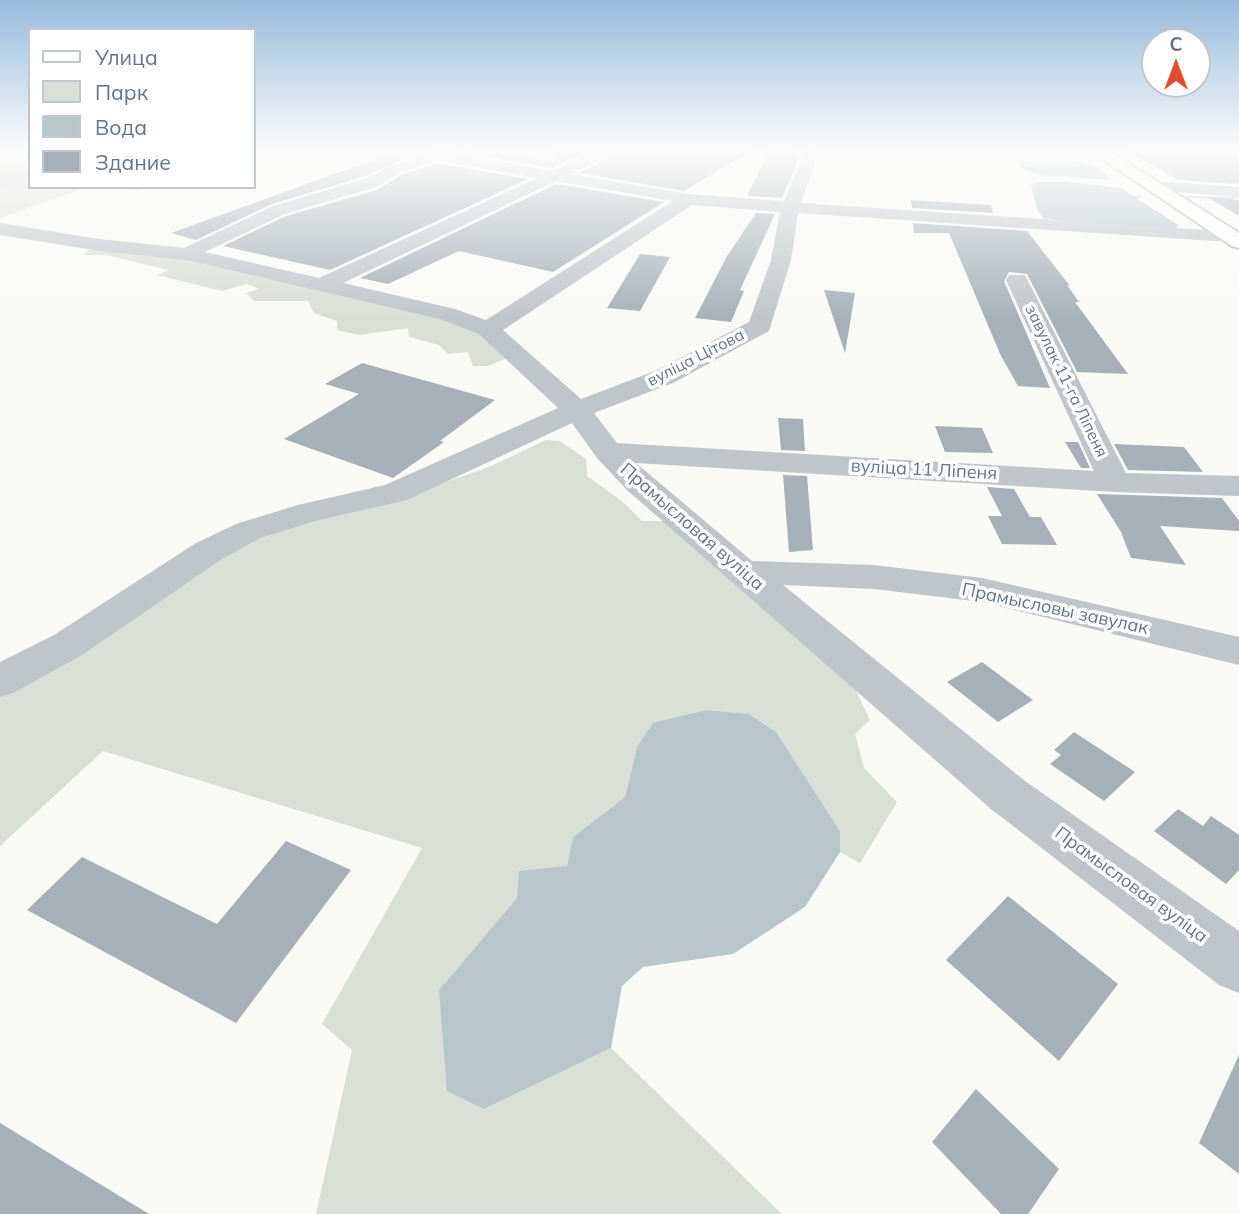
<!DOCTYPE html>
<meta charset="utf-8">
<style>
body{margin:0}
#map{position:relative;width:1239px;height:1214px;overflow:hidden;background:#f9f9f6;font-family:Mulish,sans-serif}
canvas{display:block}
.legend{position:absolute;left:28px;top:28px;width:228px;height:161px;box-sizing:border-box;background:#fff;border:2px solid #c1c8cd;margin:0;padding:9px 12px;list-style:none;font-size:21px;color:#647681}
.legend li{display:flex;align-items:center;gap:14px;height:35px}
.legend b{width:35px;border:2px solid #c1c8cd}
.north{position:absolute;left:1141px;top:28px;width:70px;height:70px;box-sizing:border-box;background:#fff;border:2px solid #c1c8cd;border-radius:50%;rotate:0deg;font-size:19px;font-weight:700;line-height:28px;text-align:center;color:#647681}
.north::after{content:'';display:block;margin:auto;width:24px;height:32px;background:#e34c2d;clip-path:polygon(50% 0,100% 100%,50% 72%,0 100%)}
</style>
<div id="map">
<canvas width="1239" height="1214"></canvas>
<ul class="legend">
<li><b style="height:9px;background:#fff"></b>Улица</li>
<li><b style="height:19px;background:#d9ded6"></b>Парк</li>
<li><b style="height:19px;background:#b8c5c9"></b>Вода</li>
<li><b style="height:19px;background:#a7b0b6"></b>Здание</li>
</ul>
<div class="north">С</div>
</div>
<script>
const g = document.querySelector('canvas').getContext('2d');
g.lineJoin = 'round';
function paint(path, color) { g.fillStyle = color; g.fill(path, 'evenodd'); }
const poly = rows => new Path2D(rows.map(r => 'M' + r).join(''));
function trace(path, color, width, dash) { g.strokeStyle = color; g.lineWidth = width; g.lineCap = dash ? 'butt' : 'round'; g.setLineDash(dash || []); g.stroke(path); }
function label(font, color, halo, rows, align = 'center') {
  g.font = font + ' Mulish,sans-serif'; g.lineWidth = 7; g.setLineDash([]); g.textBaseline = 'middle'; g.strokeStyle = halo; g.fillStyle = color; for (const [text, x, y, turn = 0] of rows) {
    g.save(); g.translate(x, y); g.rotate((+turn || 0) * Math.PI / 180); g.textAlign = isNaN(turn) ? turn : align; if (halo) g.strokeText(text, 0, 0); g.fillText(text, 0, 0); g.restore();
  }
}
paint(poly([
 [0,151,30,151,30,170,0,182],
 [30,174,30,187,151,187,138,190,85,188,0,218,0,185],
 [92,249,173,256,440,317,481,332,507,358,488,366,473,366,468,352,448,354,439,345,409,337,408,328,359,335,337,330,337,321,314,313,308,301,254,301,246,293,259,289,247,284,222,291,157,275,168,270,106,255,84,255,86,253,84,252],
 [546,440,560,441,586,459,587,476,623,502,642,521,664,521,853,685,870,720,855,734,864,768,897,802,860,863,840,852,840,831,776,732,749,714,707,710,637,747,625,797,573,837,567,866,517,898,439,990,484,1109,611,1048,782,1214,316,1214,352,1050,322,1024,422,848,103,751,0,846,0,688,248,535,397,499,489,467]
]), '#d9ded6');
paint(poly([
 [1038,159,1079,161,1101,169,1110,180,1042,175,1028,171,1020,166,1020,162],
 [1040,182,1071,182,1121,188,1178,225,1177,229,1076,223,1043,218,1037,209,1031,185],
 [707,710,749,714,776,732,840,831,840,852,805,907,733,954,643,967,622,986,611,1048,484,1109,447,1091,439,990,517,898,519,871,567,866,573,837,625,797,637,747,653,723]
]), '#b8c5c9');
paint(poly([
 [1133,196,1140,196,1142,197,1131,198,1133,196],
 [1187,196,1236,197,1238,198,1236,199,1185,198,1187,196]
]), '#b8c5c9');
paint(poly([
 [465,151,554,161,555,151,591,151,552,168,460,152],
 [617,151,751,151,684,191,579,173,613,156],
 [769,151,794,151,794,153,801,154,782,198,747,196],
 [1127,151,1239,151,1239,184,1178,180],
 [387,155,406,158,363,177,272,204,196,240,171,233],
 [437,163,528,179,330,270,223,246,286,216,377,190,403,174],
 [556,184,664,202,553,272,459,251,388,284,360,278],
 [1207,197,1239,200,1239,216],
 [911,200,991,205,993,213,912,208],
 [756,213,775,214,740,290,744,291,731,322,695,318,727,256],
 [913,223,1027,231,1070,286,1067,285,1079,302,1075,302,1128,374,1077,372,1027,274,1009,272,1004,281,1050,388,1018,386,1001,356,949,233,914,233],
 [640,254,670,257,640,311,607,308],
 [824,290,855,293,845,353],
 [362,363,495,400,440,441,444,442,393,478,284,439,359,394,325,384],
 [778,418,803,419,805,451,781,450],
 [935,426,982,428,993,453,945,452],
 [1065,442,1078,442,1090,468,1081,468],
 [1114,444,1184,447,1203,472,1128,470],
 [783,475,807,476,813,550,789,552],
 [987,487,1014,489,1030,517,1041,517,1057,545,1002,544,988,516,1002,516],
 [1097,494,1222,498,1239,521,1239,531,1160,526,1186,565,1131,558,1121,532],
 [982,662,1033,700,998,722,947,682],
 [1074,732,1135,772,1104,801,1050,764,1061,755,1054,750],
 [1178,809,1203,826,1211,816,1239,835,1239,870,1226,884,1154,831],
 [286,841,351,870,236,1023,27,910,82,857,217,924],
 [1008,896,1118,984,1059,1061,946,960],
 [1239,1055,1239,1174,1199,1143],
 [976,1089,1059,1169,1028,1214,1001,1214,932,1142],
 [0,1123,149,1214,0,1214]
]), '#a7b0b6');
const major = poly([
 [1091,151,1109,151,1239,233,1239,248,1232,246,1091,151]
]);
trace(major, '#b4b9bd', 4);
paint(poly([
 [434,151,455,151,454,154,552,171,596,151,614,151,612,154,571,174,689,194,784,201,805,151,819,151,801,203,1236,232,1239,236,1236,240,1229,242,798,213,791,260,769,331,673,383,594,413,617,443,1094,471,1006,280,1009,275,1025,275,1126,473,1239,476,1239,496,1115,492,636,463,752,561,874,565,982,578,1239,637,1239,665,982,602,874,589,783,585,1025,781,1239,931,1239,993,1219,985,991,809,627,490,597,458,572,423,407,500,319,520,260,538,222,559,82,655,15,692,0,697,0,662,54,635,196,543,236,524,298,505,385,485,558,408,479,334,440,319,187,260,100,251,0,235,0,223,100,239,184,248,273,206,364,179,390,166,434,151],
 [437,160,537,178,319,278,205,252,285,214,376,187,402,172,437,160],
 [556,181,673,201,486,320,455,309,343,283,556,181],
 [692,205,780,212,771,260,749,322,655,371,581,399,503,330,692,205],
 [30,167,30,178,0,188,0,177,30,167],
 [1152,181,1239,187,1239,197,1146,190,1144,186,1152,181]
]), '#c0c5c9');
paint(major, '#fff');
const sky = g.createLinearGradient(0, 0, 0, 320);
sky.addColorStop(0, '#95bbdc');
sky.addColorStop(0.47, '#fcfcfb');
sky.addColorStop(1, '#fcfcfb00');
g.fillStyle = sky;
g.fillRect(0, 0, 1239, 320);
label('16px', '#647681', '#fff', [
 ["вуліца Цітова",696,358,-27],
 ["завулак 11-га Ліпеня",1066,381,64]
]);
label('18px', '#647681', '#fff', [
 ["вуліца 11 Ліпеня",924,470,3],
 ["Прамысловая вуліца",692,527,41],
 ["Прамысловы завулак",1055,609,12],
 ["Прамысловая вуліца",1131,885,36]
]);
</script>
